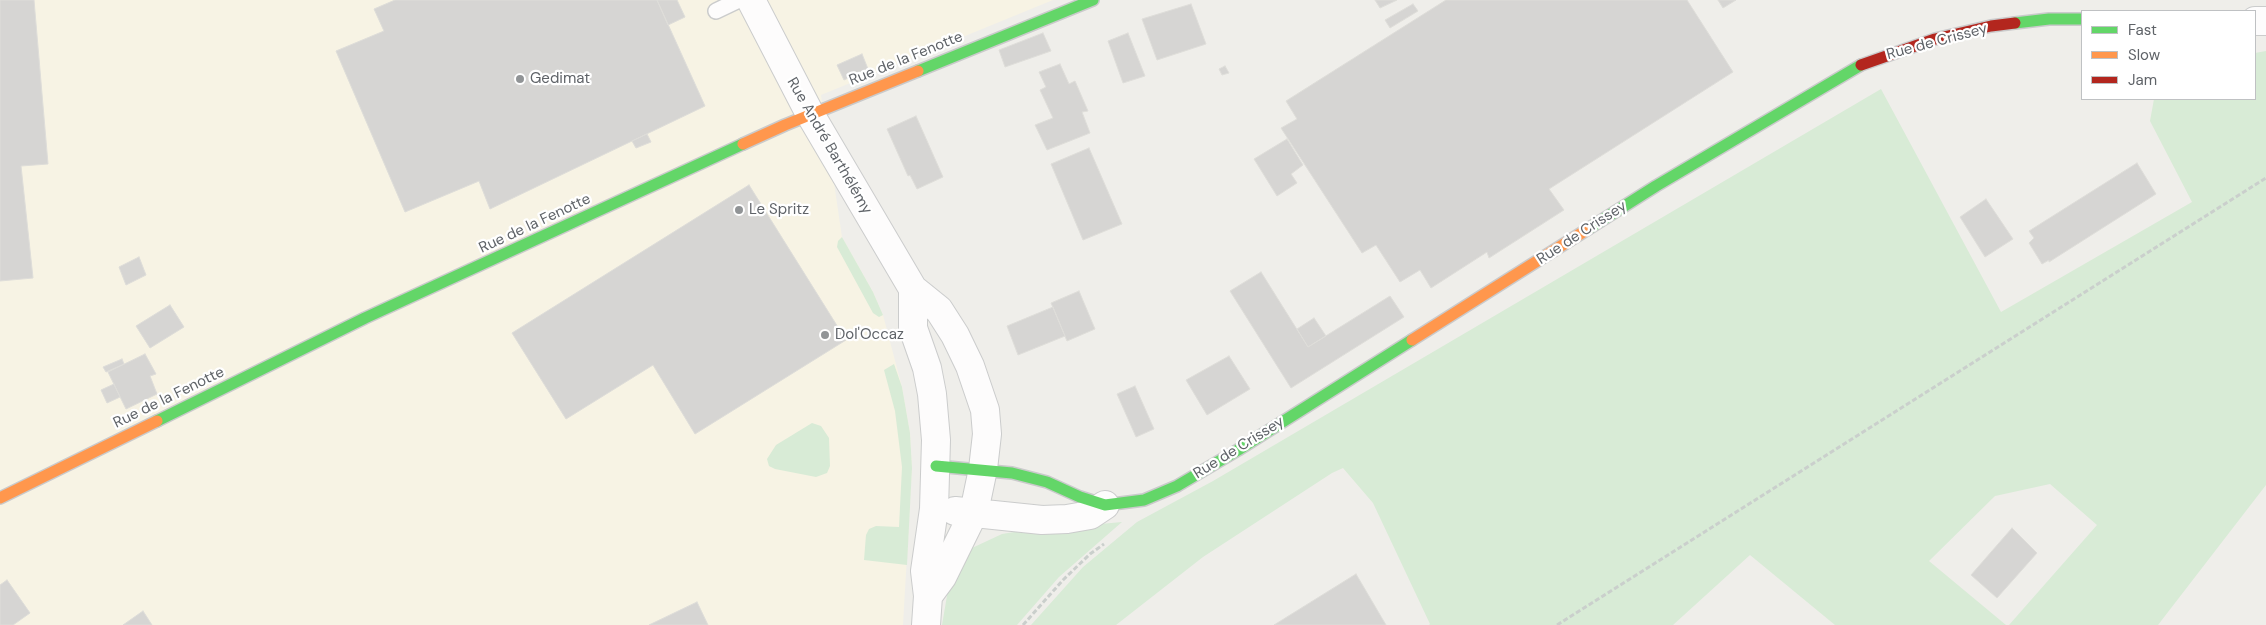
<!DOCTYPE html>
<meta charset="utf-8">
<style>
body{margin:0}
#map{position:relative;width:2266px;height:625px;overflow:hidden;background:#efeeea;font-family:"DM Sans",sans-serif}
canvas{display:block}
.legend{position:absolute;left:2081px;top:10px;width:175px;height:90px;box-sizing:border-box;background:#fff;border:1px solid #bfc1c3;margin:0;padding:6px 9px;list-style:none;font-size:15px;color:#5f6368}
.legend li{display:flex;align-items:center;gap:10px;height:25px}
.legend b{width:25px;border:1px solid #bfc1c3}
</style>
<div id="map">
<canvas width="2266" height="625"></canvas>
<ul class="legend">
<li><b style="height:6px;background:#63d668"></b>Fast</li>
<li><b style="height:6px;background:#ff974d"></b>Slow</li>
<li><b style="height:6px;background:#b3261e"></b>Jam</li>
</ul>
</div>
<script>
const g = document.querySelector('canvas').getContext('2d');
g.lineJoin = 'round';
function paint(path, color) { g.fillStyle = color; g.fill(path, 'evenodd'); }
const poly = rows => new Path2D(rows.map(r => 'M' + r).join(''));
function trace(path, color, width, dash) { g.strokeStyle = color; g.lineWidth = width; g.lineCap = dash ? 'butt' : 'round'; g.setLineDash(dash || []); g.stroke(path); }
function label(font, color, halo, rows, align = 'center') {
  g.font = font + ' "DM Sans",sans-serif'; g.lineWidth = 4.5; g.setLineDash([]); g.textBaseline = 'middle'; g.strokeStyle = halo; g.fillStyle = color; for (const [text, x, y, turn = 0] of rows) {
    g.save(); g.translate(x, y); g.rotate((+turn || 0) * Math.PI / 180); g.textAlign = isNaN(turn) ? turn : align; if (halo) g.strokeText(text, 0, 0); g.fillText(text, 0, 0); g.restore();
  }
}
paint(poly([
 [0,0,1053,0,821,95,842,237,873,292,883,315,902,387,910,433,912,468,903,625,0,625]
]), '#f7f3e4');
paint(poly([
 [2266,51,2266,485,2158,625,2009,625,2097,525,2050,484,1995,496,1929,561,2006,625,1835,625,1750,555,1673,625,1429,625,1430,624,1373,503,1343,468,1332,473,1203,557,1116,625,1031,625,1083,567,1137,522,1213,481,1881,89,2001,312,2192,202,2150,121,2154,99,2255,99,2255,53],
 [842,237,873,292,883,315,879,317,873,313,837,247,838,241],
 [894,364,902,387,910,433,912,468,907,565,864,560,866,535,869,529,876,526,899,527,902,467,895,411,884,370],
 [812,423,821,426,829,438,830,466,827,473,816,477,775,469,769,466,767,459,776,445],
 [1122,522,1059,577,1017,625,942,625,949,584,958,564,972,548,1002,534,1014,532]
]), '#d8ebd6');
const building = poly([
 [0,0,34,0,48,164,21,166,33,278,0,281,0,0],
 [395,0,657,0,705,106,490,209,479,181,405,212,336,51,384,31,374,9,395,0],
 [657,0,677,0,685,17,668,25,657,0],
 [1375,0,1397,0,1380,8,1375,0],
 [1446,0,1687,0,1733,72,1549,189,1564,210,1489,258,1487,252,1431,288,1420,270,1400,282,1376,245,1362,253,1281,128,1297,119,1286,101,1446,0],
 [1718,0,1736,0,1723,8,1718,0],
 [1191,4,1206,44,1157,60,1142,19,1191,4],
 [1413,4,1418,11,1390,28,1385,20,1413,4],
 [1043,33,1051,51,1005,67,999,50,1043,33],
 [1128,33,1145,76,1123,83,1108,41,1128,33],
 [862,54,868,69,844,80,837,65,862,54],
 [1060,64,1069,84,1075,81,1088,111,1082,112,1090,133,1047,150,1035,125,1053,118,1040,90,1046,87,1039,72,1060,64],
 [1225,66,1229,73,1222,75,1219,69,1225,66],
 [916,116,943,177,917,189,910,175,908,176,887,129,916,116],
 [647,134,651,142,636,148,632,141,647,134],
 [1287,139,1303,165,1291,174,1297,183,1277,196,1254,159,1287,139],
 [1089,148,1122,224,1083,240,1051,164,1089,148],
 [2137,163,2156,194,2049,262,2049,260,2042,264,2029,243,2034,238,2029,231,2137,163],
 [749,185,846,340,695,434,653,365,566,419,512,333,749,185],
 [1986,199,2013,239,1985,257,1960,217,1986,199],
 [139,257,146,275,126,285,119,267,139,257],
 [1261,272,1308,347,1390,296,1404,317,1291,388,1230,291,1261,272],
 [1079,291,1095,329,1067,341,1051,303,1079,291],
 [170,305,184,327,150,348,136,326,170,305],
 [1053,307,1065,336,1018,355,1007,326,1053,307],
 [1314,318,1326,336,1308,347,1297,329,1314,318],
 [145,354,156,374,150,376,157,394,126,409,108,372,145,354],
 [1229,356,1250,389,1207,415,1186,380,1229,356],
 [122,359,124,364,106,372,103,367,122,359],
 [114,384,120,397,107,403,101,390,114,384],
 [1135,386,1154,429,1136,437,1117,394,1135,386],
 [2012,528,2037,553,1997,598,1971,575,2012,528],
 [1356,574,1386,625,1274,625,1356,574],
 [7,580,30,613,13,625,0,625,0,585,7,580],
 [697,602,708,625,649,625,697,602],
 [143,611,152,625,123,625,143,611]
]);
paint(building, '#d6d5d3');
trace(building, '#deddd9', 1);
const lane = poly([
 [716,11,739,0]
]);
const street = poly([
 [751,0,810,114,913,289,939,310,955,335,970,366,985,410,987,434,983,469,974,512,942,577,928,596],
 [2255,21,2266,21],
 [913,289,913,328,927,368,932,394,936,440,934,509,925,571,928,596,926,625],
 [955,511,1042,520,1067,519,1090,515,1105,505]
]);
const fast = poly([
 [2015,23,2049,19,2082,19],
 [918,71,1093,0],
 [1588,229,1656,186,1861,65],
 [157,421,365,318,743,144],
 [936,466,1012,473,1047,482,1080,497,1105,505,1144,500,1177,486,1238,450,1412,340]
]);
const slow = poly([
 [743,144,785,125,918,71],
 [1412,340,1588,229],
 [0,498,157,421]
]);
const jam = poly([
 [1861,65,1935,39,1991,26,2015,23]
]);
trace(lane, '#cbcccc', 18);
trace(street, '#cbcccc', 30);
trace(fast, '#cacacb', 14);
trace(slow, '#cacacb', 14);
trace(jam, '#cacacb', 14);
trace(poly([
 [1023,625,1063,580,1090,554,1104,544],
 [1557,625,2266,178]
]), '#cacfcc', 3, [5, 2.5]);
trace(lane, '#fdfcfc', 15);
trace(street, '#fdfcfc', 28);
trace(fast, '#63d668', 11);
trace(slow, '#ff974d', 11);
trace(jam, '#b3261e', 11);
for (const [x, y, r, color] of [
 [520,79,5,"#919496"],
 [739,210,5,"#919496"],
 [825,335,5,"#919496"]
]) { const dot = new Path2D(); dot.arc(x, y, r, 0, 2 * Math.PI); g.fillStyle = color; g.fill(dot); trace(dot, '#fff', 2); }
label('15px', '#5f6368', '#fff', [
 ["Rue de Crissey",1937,42,-15],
 ["Rue de la Fenotte",906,59,-22],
 ["Rue André Barthélémy",829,146,60],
 ["Rue de la Fenotte",535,224,-25],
 ["Rue de Crissey",1582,233,-33],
 ["Rue de la Fenotte",169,398,-26],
 ["Rue de Crissey",1239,448,-32]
]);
label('15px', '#5f6368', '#fff', [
 ["Gedimat",530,79],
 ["Le Spritz",749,210],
 ["Dol'Occaz",835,335]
], 'left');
</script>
